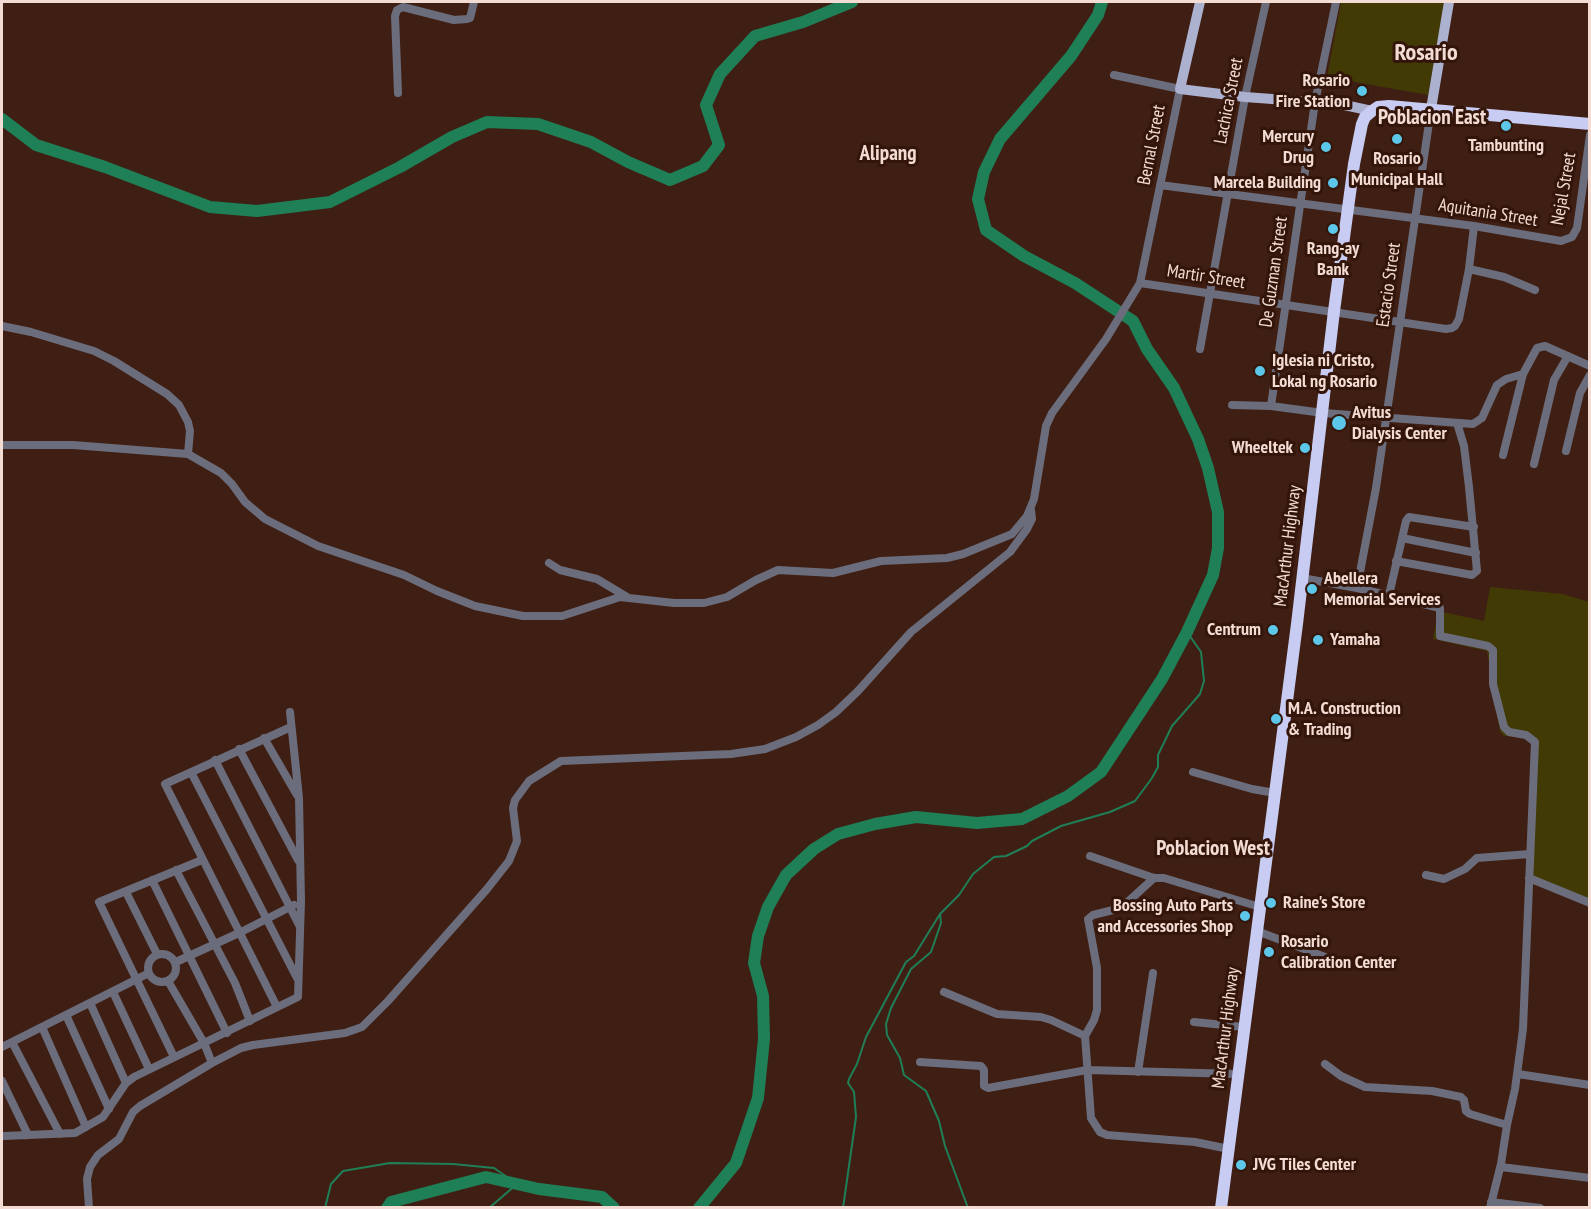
<!DOCTYPE html>
<style>
body{margin:0}
#map{position:relative;width:1591px;height:1209px;overflow:hidden;background:#3f1f13;font-family:"PT Sans Narrow",sans-serif}
canvas{display:block}
.frame{position:absolute;inset:0;border:3px solid #f2dcd4;pointer-events:none}
</style>
<div id="map">
<canvas width="1591" height="1209"></canvas>
<div class="frame"></div>
</div>
<script>
const g = document.querySelector('canvas').getContext('2d');
g.lineJoin = 'round';
function paint(path, color) { g.fillStyle = color; g.fill(path, 'evenodd'); }
const poly = rows => new Path2D(rows.map(r => 'M' + r).join(''));
function trace(path, color, width, dash) { g.strokeStyle = color; g.lineWidth = width; g.lineCap = dash ? 'butt' : 'round'; g.setLineDash(dash || []); g.stroke(path); }
function label(font, color, halo, rows, align = 'center') {
  g.font = font + ' "PT Sans Narrow",sans-serif'; g.lineWidth = 6; g.setLineDash([]); g.textBaseline = 'middle'; g.strokeStyle = halo; g.fillStyle = color; for (const [text, x, y, turn = 0] of rows) {
    g.save(); g.translate(x, y); g.rotate((+turn || 0) * Math.PI / 180); g.textAlign = isNaN(turn) ? turn : align; if (halo) g.strokeText(text, 0, 0); g.fillText(text, 0, 0); g.restore();
  }
}
paint(poly([
 [1341,2,1445,2,1428,95,1327,77],
 [1490,587,1563,594,1589,602,1589,904,1531,880,1538,743,1526,737,1504,736,1500,732,1487,651,1433,639,1438,611,1484,621]
]), '#423a05');
trace(poly([
 [940,914,941,923,931,952,911,969,891,1008,886,1024,887,1035,900,1058,904,1075,926,1091,939,1121,945,1146,968,1208],
 [325,1208,331,1184,343,1171,390,1163,453,1164,494,1168,517,1184,489,1208],
 [843,1208,856,1117,854,1092,848,1083,849,1079,857,1064,866,1037,906,962,914,956,940,914,959,895,973,874,994,857,1006,856,1027,846,1032,841,1061,826,1110,812,1135,801,1152,778,1158,767,1158,755,1172,726,1200,694,1204,681,1201,652,1187,632]
]), '#1f7f57', 2);
trace(poly([
 [2,119,36,145,105,167,210,207,257,211,330,202,400,167,452,137,487,122,538,124,591,142,628,162,670,180,703,166,719,145,706,105,720,74,755,36,803,22,852,2],
 [387,1208,391,1202,486,1177,539,1189,602,1197,614,1208],
 [699,1208,736,1163,758,1098,764,1039,763,996,754,963,758,936,768,907,786,875,814,849,838,834,875,824,916,817,977,823,1022,819,1068,796,1101,772,1162,679,1187,632,1213,575,1218,548,1218,512,1208,468,1198,439,1174,388,1147,349,1133,321,1075,283,1024,256,986,230,978,199,984,172,1000,139,1071,56,1098,15,1102,2]
]), '#1f7f57', 12);
trace(poly([
 [398,93,395,16,397,10,403,7,454,20,467,19,470,18,474,2],
 [1160,185,1474,226,1561,241,1572,237,1577,228,1590,135],
 [1469,269,1504,277,1535,290],
 [1140,283,1446,329,1452,328,1455,326,1459,319,1469,269,1474,226],
 [2,326,31,332,94,351,114,361,167,394,179,405,188,422,190,431,188,454],
 [1200,349,1245,97,1266,2],
 [1232,405,1271,406,1323,413,1473,424,1482,418,1497,385,1506,379,1523,374],
 [1271,406,1315,102,1336,2],
 [2,445,73,445,188,454,221,473,232,484,245,502,265,519,318,546,404,575,437,591,475,606,523,616,562,616,620,597,674,603,704,603,727,597,756,580,778,570,833,573,881,561,947,558,963,554,1012,534,1027,516,1034,499,1046,426,1052,413,1106,339,1140,283,1180,89,1114,75],
 [1566,451,1580,393,1590,375],
 [1503,455,1523,374,1537,348,1545,346,1590,366],
 [1534,464,1554,380,1568,356],
 [1402,538,1476,553],
 [1396,561,1472,575,1477,571,1469,487,1464,446,1457,423],
 [549,563,560,570,597,579,627,597],
 [1302,578,1357,588,1440,608,1440,636,1488,646,1493,650,1493,684,1504,727,1509,732,1526,735,1535,742,1523,1029,1515,1089,1507,1125,1501,1164,1490,1208],
 [1357,588,1376,488,1431,109],
 [1389,595,1406,521,1409,517,1474,527],
 [264,738,297,795],
 [239,749,298,860],
 [215,760,299,925],
 [191,772,298,980],
 [1193,772,1252,789,1275,793],
 [1090,856,1154,878,1164,878,1260,907],
 [176,870,235,983,250,1021],
 [1426,875,1444,879,1465,869,1477,858,1530,854],
 [1529,878,1590,903],
 [152,880,227,1033],
 [126,892,157,954],
 [1257,931,1325,957],
 '148 968a14 14 0 1 1 28 0a14 14 0 1 1-28 0Z',
 [176,962,241,932,294,905],
 [168,981,204,1043,212,1063],
 [113,992,149,1069],
 [944,992,997,1014,1041,1017,1051,1020,1085,1036,1091,1118,1100,1132,1107,1135,1195,1142,1229,1149],
 [90,1003,126,1083],
 [277,1007,165,784,291,727],
 [66,1015,109,1109],
 [1194,1022,1244,1027],
 [42,1027,86,1127],
 [1085,1036,1094,1020,1097,1010,1097,968,1088,919,1093,915,1121,908,1154,878],
 [12,1042,60,1134],
 [2,1047,149,973],
 [174,1057,99,902,202,860],
 [920,1062,981,1066,984,1070,984,1086,988,1088,1087,1070,1238,1074],
 [1325,1064,1341,1076,1365,1087,1432,1091,1461,1097,1464,1100,1466,1111,1470,1114,1507,1125],
 [1138,1072,1153,973],
 [1518,1074,1590,1085],
 [2,1081,28,1135],
 [4,1136,75,1133,103,1117,126,1083,134,1077,298,997,301,901,299,798,290,712],
 [1501,1167,1590,1178],
 [1491,1202,1540,1208],
 [89,1208,87,1179,90,1167,98,1155,119,1139,133,1112,140,1106,212,1063,241,1048,253,1045,345,1033,362,1027,388,1001,487,889,509,861,517,841,513,808,515,800,529,781,561,761,731,754,765,749,796,737,818,725,836,712,858,691,911,632,1010,552,1027,529,1032,519,1031,510]
]), '#6b6d7c', 8);
trace(poly([
 [1200,2,1180,89,1245,97,1340,104,1372,111],
 [1431,109,1449,2]
]), '#adb1d0', 10);
trace(poly([
 [1221,1208,1297,624,1334,311,1354,164,1362,124,1365,117,1372,111,1378,107,1389,106,1590,124]
]), '#c8cbf2', 12);
for (const [x, y, r, color] of [
 [1362,91,6,"#5cc7e8"],
 [1506,126,6,"#5cc7e8"],
 [1397,139,6,"#5cc7e8"],
 [1326,147,6,"#5cc7e8"],
 [1333,183,6,"#5cc7e8"],
 [1333,229,6,"#5cc7e8"],
 [1260,371,6,"#5cc7e8"],
 [1339,423,8,"#5cc7e8"],
 [1305,448,6,"#5cc7e8"],
 [1312,589,6,"#5cc7e8"],
 [1273,630,6,"#5cc7e8"],
 [1318,640,6,"#5cc7e8"],
 [1276,719,6,"#5cc7e8"],
 [1271,903,6,"#5cc7e8"],
 [1245,916,6,"#5cc7e8"],
 [1269,952,6,"#5cc7e8"],
 [1241,1165,6,"#5cc7e8"]
]) { const dot = new Path2D(); dot.arc(x, y, r, 0, 2 * Math.PI); g.fillStyle = color; g.fill(dot); trace(dot, '#34150a', 2); }
label('bold 18px', '#f2dcd4', '#34150a', [
 ["Rosario",1350,81,"right"],
 ["Fire Station",1350,102,"right"],
 ["Mercury",1314,137,"right"],
 ["Drug",1314,158,"right"],
 ["Tambunting",1506,146,"center"],
 ["Rosario",1397,159,"center"],
 ["Municipal Hall",1397,180,"center"],
 ["Marcela Building",1321,183,"right"],
 ["Rang-ay",1333,249,"center"],
 ["Bank",1333,270,"center"],
 ["Iglesia ni Cristo,",1272,361],
 ["Lokal ng Rosario",1272,382],
 ["Avitus",1352,413],
 ["Dialysis Center",1352,434],
 ["Wheeltek",1293,448,"right"],
 ["Abellera",1324,579],
 ["Memorial Services",1324,600],
 ["Centrum",1261,630,"right"],
 ["Yamaha",1330,640],
 ["M.A. Construction",1288,709],
 ["& Trading",1288,730],
 ["Raine's Store",1283,903],
 ["Bossing Auto Parts",1233,906,"right"],
 ["and Accessories Shop",1233,927,"right"],
 ["Rosario",1281,942],
 ["Calibration Center",1281,963],
 ["JVG Tiles Center",1253,1165]
], 'left');
label('18px', '#f2dcd4', '#34150a', [
 ["Lachica Street",1229,101,-79],
 ["Bernal Street",1152,145,-79],
 ["Nejal Street",1564,189,-80],
 ["Aquitania Street",1488,213,9],
 ["De Guzman Street",1274,272,-82],
 ["Martir Street",1206,277,9],
 ["Estacio Street",1389,285,-82],
 ["MacArthur Highway",1288,546,-83],
 ["MacArthur Highway",1226,1028,-83]
]);
label('bold 21px', '#f2dcd4', '#34150a', [
 ["Poblacion East",1432,118],
 ["Alipang",888,154],
 ["Poblacion West",1213,849]
]);
label('bold 24px', '#f2dcd4', '#34150a', [
 ["Rosario",1426,53]
]);
</script>
